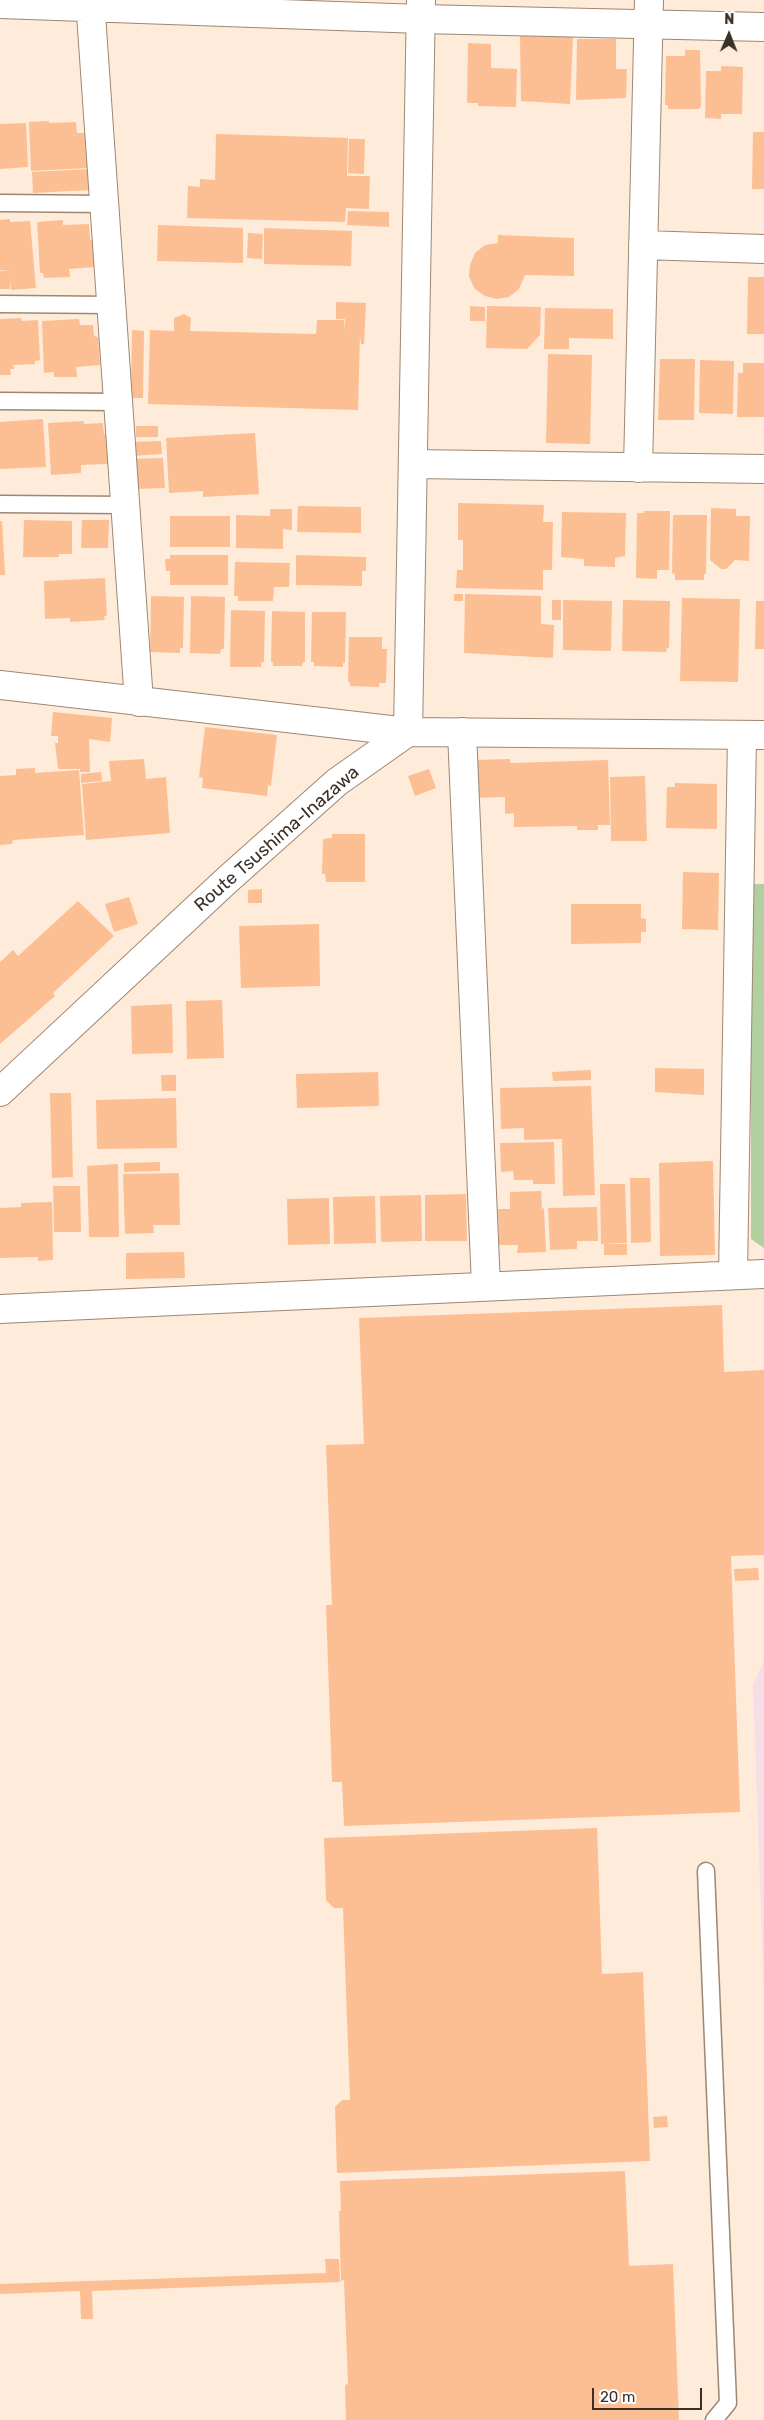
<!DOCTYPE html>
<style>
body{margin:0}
#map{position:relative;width:764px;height:2420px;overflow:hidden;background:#ffebd9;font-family:Rubik,sans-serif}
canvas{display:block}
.north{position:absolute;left:704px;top:10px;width:50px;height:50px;-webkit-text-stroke:4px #fff;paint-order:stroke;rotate:1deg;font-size:14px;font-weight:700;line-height:20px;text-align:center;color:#3a3028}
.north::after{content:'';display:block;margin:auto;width:18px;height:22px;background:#3a3028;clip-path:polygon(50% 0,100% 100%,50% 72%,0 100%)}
.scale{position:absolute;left:592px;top:2388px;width:110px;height:22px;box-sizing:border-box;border:2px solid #3a3028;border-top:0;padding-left:6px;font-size:15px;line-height:18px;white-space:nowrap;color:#3a3028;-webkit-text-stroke:4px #fff;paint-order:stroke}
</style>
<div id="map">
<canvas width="764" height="2420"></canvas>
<div class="north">N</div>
<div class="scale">20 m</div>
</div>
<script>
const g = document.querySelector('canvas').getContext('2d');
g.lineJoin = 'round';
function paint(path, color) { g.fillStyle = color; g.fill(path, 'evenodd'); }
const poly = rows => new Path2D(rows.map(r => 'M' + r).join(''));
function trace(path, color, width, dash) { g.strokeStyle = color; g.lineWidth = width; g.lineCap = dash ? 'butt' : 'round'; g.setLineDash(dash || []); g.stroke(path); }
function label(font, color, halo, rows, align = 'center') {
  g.font = font + ' Rubik,sans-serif'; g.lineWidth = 4; g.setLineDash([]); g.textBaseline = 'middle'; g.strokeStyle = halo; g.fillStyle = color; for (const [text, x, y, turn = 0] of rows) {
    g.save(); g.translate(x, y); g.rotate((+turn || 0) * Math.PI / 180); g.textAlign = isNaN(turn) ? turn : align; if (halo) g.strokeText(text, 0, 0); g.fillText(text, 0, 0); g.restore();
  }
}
paint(poly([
 [764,1660,764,1997,753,1685]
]), '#f7dde6');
paint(poly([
 [751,884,764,884,764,1248,751,1239]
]), '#b2cfa0');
paint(poly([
 [520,36,573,37,570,104,521,101],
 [577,39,616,39,616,69,627,69,626,98,576,100],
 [468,43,491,44,491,68,517,69,516,107,478,106,478,103,467,103],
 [685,50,700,50,701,106,699,109,668,109,668,105,665,105,666,56,685,56],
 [721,66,743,67,742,114,721,114,721,119,705,118,706,71,721,71],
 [49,121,49,123,76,122,77,133,85,133,87,168,31,171,29,122],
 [26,123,28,167,0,169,0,124],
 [753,132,764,132,764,189,752,189],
 [216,134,348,138,347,176,370,176,369,209,346,208,345,222,187,218,188,186,200,187,200,179,215,180],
 [349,139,365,139,364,174,348,173],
 [89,169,90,190,33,193,32,172],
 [348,211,389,212,389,227,347,225],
 [10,219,10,222,30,221,36,288,11,290,10,279,10,289,0,289,0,271,9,270,0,270,0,220],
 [63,220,63,225,89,224,90,240,94,240,95,267,69,269,70,277,44,278,43,273,40,273,37,222],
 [158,225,243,228,243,263,157,261],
 [264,228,352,231,351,266,264,264],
 [248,233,263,234,262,259,247,258],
 [498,235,574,238,574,276,525,275,519,289,509,297,497,299,485,296,475,289,469,277,470,265,475,253,485,245,498,243],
 [748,277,764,277,764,334,747,334],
 [336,302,366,303,364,344,361,344,360,335,358,410,148,404,150,330,174,331,174,318,184,314,191,318,190,331,316,334,317,320,344,320,344,332,345,319,336,319],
 [470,306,485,307,485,321,470,321],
 [487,306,541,307,540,335,527,349,486,348],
 [545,308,613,309,613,339,569,338,569,349,544,349],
 [21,318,22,321,38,320,40,360,35,361,35,364,13,365,14,369,10,369,11,375,0,375,0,319],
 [79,319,80,325,93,325,94,336,98,337,100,365,76,367,77,377,54,377,54,372,44,373,42,321],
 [132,330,144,331,143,398,131,398],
 [548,354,592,355,590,444,546,443],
 [660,359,695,359,694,420,658,420],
 [700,360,734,361,733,414,699,413],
 [743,363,764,363,764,417,737,417,738,373,743,373],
 [43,419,46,467,0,469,0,422],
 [84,421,84,424,103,423,104,434,107,434,108,464,81,465,81,473,51,475,48,423],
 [136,426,158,426,158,437,136,437],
 [255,433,259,494,203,497,203,491,169,493,166,438],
 [161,441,162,454,133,456,132,442],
 [163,458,165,488,135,489,133,459],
 [458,503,544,505,543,522,553,522,552,570,543,570,543,590,456,588,457,570,463,570,463,540,458,540],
 [298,506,361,507,361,533,297,532],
 [711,508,736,509,736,516,750,516,749,561,735,560,726,569,721,569,710,560],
 [270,509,292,509,292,530,283,529,283,549,236,548,236,515,270,516],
 [644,511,670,511,669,570,657,570,657,579,636,578,637,513,644,513],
 [562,512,626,513,625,556,615,558,615,567,584,566,584,559,561,557],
 [673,515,707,515,706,574,704,574,704,580,675,580,675,574,672,573],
 [170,516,230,516,230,547,170,547],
 [24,520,72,521,72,554,59,554,59,557,23,557],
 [82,520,109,520,108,548,81,548],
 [0,521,2,521,5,575,0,575],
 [170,555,228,555,228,585,170,585,170,571,166,571,165,559,170,559],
 [296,555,366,557,366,571,362,571,362,586,296,585],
 [235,562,290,563,289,587,274,587,273,601,238,601,238,596,234,596],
 [105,578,107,616,104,616,105,620,70,622,70,618,45,619,44,581],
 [454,594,463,594,463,601,454,601],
 [465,594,541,596,541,624,554,625,553,658,464,653],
 [151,596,184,597,183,648,180,648,180,653,150,652],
 [191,596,225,597,224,649,221,649,220,654,190,653],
 [682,598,740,599,738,682,680,681],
 [552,600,561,600,561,620,552,620],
 [563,600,612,601,611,651,563,650],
 [623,600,670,601,669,648,667,648,666,652,622,651],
 [756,601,764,601,764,649,755,649],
 [231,610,265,611,264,662,261,662,261,667,230,667],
 [272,611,305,612,305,662,303,662,302,666,273,666,273,662,271,662],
 [312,612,346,612,345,663,343,663,343,667,314,666,314,662,311,662],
 [349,637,382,637,382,649,387,649,386,683,379,683,379,687,350,686,350,682,348,682],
 [53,712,112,718,110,742,89,739,90,772,80,772,80,769,58,769,55,743,58,743,58,736,51,736],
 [205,727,277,735,271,786,268,785,267,796,202,788,203,778,199,777],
 [144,759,146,779,166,777,170,833,86,840,82,784,111,781,109,761],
 [510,759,510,763,608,760,610,825,598,825,598,830,577,830,577,826,514,827,514,813,505,814,505,797,475,798,473,760],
 [35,768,35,773,79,770,84,835,13,840,12,844,0,845,0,776,16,775,16,769],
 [429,769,436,788,415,796,408,776],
 [101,772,102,781,81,783,81,774],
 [645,776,647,841,611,841,610,777],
 [675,783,717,784,717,829,666,828,667,787,675,787],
 [332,834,365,834,365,882,326,882,325,874,322,874,323,839,332,838],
 [683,872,719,873,718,930,682,929],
 [262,889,262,903,248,903,248,890],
 [129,897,138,924,114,932,105,904],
 [78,901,114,936,53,993,55,996,0,1044,0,962,13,950,18,956],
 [571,904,641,904,641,918,646,919,646,932,641,932,641,943,571,944],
 [319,924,320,986,241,988,239,926],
 [222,1000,224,1058,187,1059,186,1001],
 [172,1004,173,1053,132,1054,131,1006],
 [655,1068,704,1069,704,1095,655,1092],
 [591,1070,591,1080,553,1081,552,1072],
 [378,1072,379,1106,297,1108,296,1074],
 [161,1075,176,1075,176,1091,162,1091],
 [591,1086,595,1195,563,1196,562,1139,524,1140,524,1128,501,1129,500,1088],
 [50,1093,71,1093,73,1177,52,1178],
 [176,1098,177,1148,97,1149,96,1100],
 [554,1142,555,1184,533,1184,533,1180,514,1180,513,1171,501,1172,500,1143],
 [713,1161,715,1255,660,1256,659,1163],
 [160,1162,160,1171,124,1172,124,1163],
 [118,1164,119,1237,89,1237,87,1166],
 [179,1173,180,1225,153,1225,154,1233,125,1234,123,1174],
 [630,1178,650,1178,651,1242,631,1243],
 [600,1184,625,1184,627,1243,601,1244],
 [53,1186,80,1186,81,1232,54,1232],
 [541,1191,542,1209,544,1208,546,1252,517,1253,518,1245,499,1245,498,1209,510,1209,510,1192],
 [466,1194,467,1241,425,1241,425,1195],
 [421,1195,422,1241,381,1242,380,1196],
 [375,1196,376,1243,334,1244,333,1197],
 [329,1198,330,1244,288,1245,287,1199],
 [52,1202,53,1260,38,1261,38,1257,0,1258,0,1208,21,1207,21,1203],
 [597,1207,598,1241,577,1241,577,1249,550,1250,548,1208],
 [604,1244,627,1244,627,1255,604,1255],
 [184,1252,185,1278,126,1279,126,1253],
 [722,1305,724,1372,764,1370,764,1555,731,1556,740,1812,344,1826,342,1782,332,1782,326,1605,332,1605,326,1445,364,1444,359,1318],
 [758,1568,759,1580,735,1581,734,1569],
 [597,1828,602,1974,643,1972,650,2161,337,2173,335,2107,342,2100,350,2100,343,1908,334,1908,326,1900,324,1838],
 [667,2116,668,2127,654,2128,653,2117],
 [625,2171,629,2266,673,2264,679,2420,346,2420,345,2385,348,2384,344,2280,341,2281,339,2211,341,2211,340,2181],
 [325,2259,339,2259,340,2282,92,2291,93,2319,81,2319,80,2291,0,2294,0,2284,326,2273]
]), '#fcbf93');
const lane = poly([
 [0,203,104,204],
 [0,304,111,305],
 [0,401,118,402],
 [0,504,125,505],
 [706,1871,728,2403,714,2420]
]);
const street = poly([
 [90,0,139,702],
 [0,4,421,19,764,27],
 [643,245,764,249],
 [413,464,764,469],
 [638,468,649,0],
 [0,685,408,732],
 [462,732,486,1286],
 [733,1275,742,735],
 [0,1309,764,1274]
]);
const secondary = poly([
 [408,732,421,0],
 [0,1092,226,881,337,782,408,732,764,735]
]);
trace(lane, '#9d8773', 19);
trace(street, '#9d8773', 30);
trace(secondary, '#9d8773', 30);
trace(lane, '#fff', 16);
trace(street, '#fff', 28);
trace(secondary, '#fff', 28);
label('18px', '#3a3028', '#fff', [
 ["Route Tsushima-Inazawa",277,839,-41]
]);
</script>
